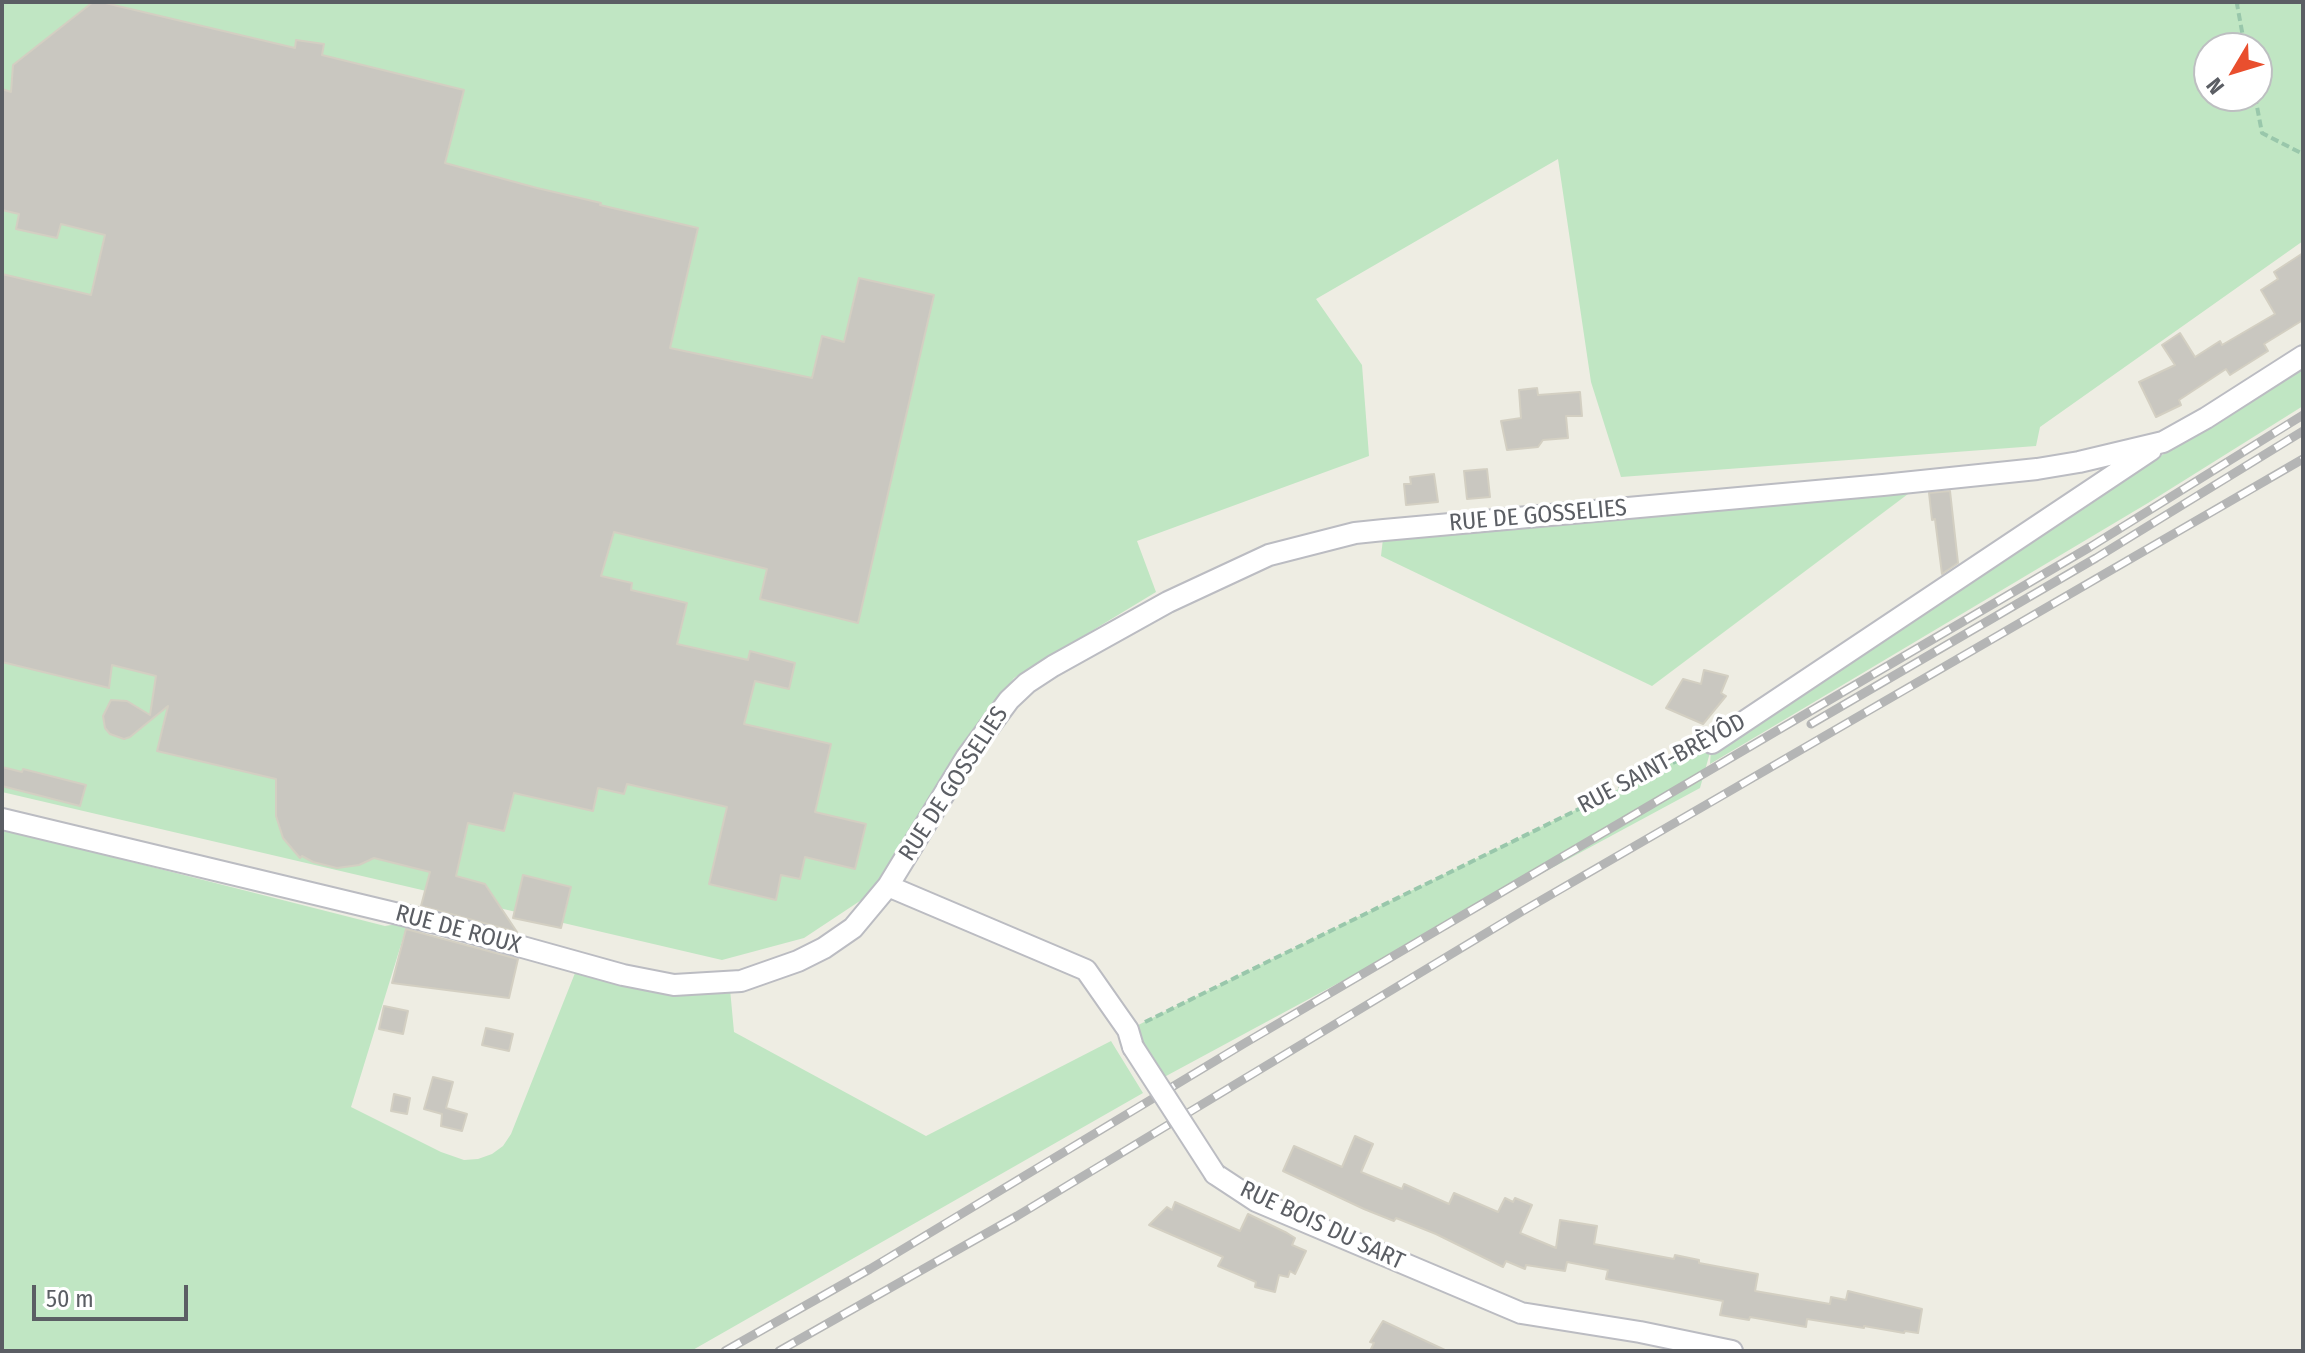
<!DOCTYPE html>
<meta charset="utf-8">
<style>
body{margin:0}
#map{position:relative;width:2305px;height:1353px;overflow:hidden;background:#eeede3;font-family:"Fira Sans Condensed",sans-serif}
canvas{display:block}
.frame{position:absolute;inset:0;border:4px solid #5b5e64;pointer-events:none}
.north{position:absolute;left:2193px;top:32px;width:80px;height:80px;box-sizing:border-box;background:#fff;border:2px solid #bdbfc1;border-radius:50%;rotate:232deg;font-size:22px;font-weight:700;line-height:32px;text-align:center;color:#5b5e64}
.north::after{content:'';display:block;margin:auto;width:28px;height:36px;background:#e94f2e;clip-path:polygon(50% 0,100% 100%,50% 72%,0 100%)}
.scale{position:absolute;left:32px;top:1285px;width:156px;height:36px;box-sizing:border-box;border:4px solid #5b5e64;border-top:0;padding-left:10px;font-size:24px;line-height:28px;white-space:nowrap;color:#5b5e64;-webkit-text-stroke:6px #fff;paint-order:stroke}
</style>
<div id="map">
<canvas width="2305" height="1353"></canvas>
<div class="frame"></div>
<div class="north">N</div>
<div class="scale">50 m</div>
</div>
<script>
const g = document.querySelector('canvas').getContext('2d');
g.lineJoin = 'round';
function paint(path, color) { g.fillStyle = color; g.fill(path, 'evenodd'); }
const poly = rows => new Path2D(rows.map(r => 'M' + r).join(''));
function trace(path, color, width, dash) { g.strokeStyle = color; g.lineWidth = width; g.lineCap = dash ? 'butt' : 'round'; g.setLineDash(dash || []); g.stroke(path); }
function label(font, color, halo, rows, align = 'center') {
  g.font = font + ' "Fira Sans Condensed",sans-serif'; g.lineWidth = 7; g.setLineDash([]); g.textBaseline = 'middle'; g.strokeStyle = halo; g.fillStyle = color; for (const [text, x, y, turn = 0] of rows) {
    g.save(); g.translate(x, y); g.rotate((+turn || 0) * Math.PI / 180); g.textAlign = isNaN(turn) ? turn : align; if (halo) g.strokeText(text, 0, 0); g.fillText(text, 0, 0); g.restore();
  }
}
paint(poly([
 [2,2,2303,2,2303,241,2040,427,2036,446,1621,477,1591,382,1558,159,1316,299,1362,365,1369,456,1137,541,1156,592,1014,678,970,737,875,891,804,938,722,960,2,792],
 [2209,48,2257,48,2257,96,2209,96],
 [2303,365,2303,406,2148,503,1710,764,1711,749,1700,788,1155,1082,1128,1030,1712,743],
 [1912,491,1652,686,1381,556,1384,530],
 [2,829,385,926,408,922,351,1107,441,1152,464,1160,478,1159,492,1154,503,1146,511,1134,579,963,730,989,734,1032,926,1136,1111,1041,1143,1093,691,1351,2,1351]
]), '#c0e6c3');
const building = poly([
 [93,2,101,2,295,48,296,40,324,44,322,55,464,90,445,163,537,188,601,203,600,205,698,228,670,348,812,378,822,336,844,342,859,278,934,295,858,623,760,599,767,569,614,532,601,576,632,583,631,590,687,603,677,644,748,660,750,651,795,663,789,689,755,681,744,724,831,744,815,812,866,824,855,869,805,857,800,879,781,875,776,900,709,884,727,807,627,784,624,794,598,788,593,811,514,793,504,831,468,823,456,876,485,884,517,932,421,906,430,872,374,858,359,865,337,868,313,862,302,856,300,858,283,838,276,816,276,779,157,751,168,706,130,737,124,739,110,734,105,728,103,716,111,700,127,701,150,715,156,676,112,665,109,688,2,662,2,274,91,295,105,235,61,224,57,238,16,229,19,214,2,210,2,89,11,92,13,65,93,2],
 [2303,253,2303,320,2264,344,2268,351,2230,375,2226,369,2179,400,2181,405,2156,417,2139,382,2175,365,2162,345,2180,333,2195,357,2220,341,2222,345,2275,314,2261,290,2278,279,2274,272,2303,253],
 [1537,388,1538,395,1580,392,1582,416,1566,416,1568,438,1543,440,1538,447,1507,450,1501,421,1521,418,1519,390,1537,388],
 [1487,469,1490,497,1467,499,1464,471,1487,469],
 [1434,474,1438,502,1406,505,1404,484,1411,484,1410,477,1434,474],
 [1950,491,1958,563,1942,574,1935,519,1932,520,1929,493,1950,491],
 [1704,670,1728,676,1721,693,1726,696,1703,724,1666,708,1683,679,1701,684,1704,670],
 [2,767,22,772,23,769,86,785,80,806,2,786,2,767],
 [523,875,571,887,561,928,513,918,523,875],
 [406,929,518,959,509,998,392,983,406,929],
 [384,1006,408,1011,403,1034,379,1029,384,1006],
 [486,1028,513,1034,509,1051,482,1045,486,1028],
 [433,1077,453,1082,446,1108,467,1114,462,1131,441,1126,442,1114,424,1109,433,1077],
 [394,1094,410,1098,407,1114,391,1111,394,1094],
 [1355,1136,1373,1144,1361,1172,1402,1189,1404,1184,1449,1204,1454,1193,1498,1212,1505,1198,1513,1202,1515,1198,1532,1205,1520,1233,1556,1248,1560,1220,1597,1226,1594,1244,1674,1259,1675,1255,1699,1260,1699,1263,1758,1274,1755,1291,1830,1304,1831,1297,1846,1300,1848,1291,1922,1309,1918,1333,1905,1331,1904,1333,1864,1326,1864,1328,1807,1319,1806,1327,1750,1317,1749,1320,1720,1315,1723,1301,1606,1279,1608,1270,1567,1262,1565,1271,1526,1265,1525,1269,1506,1261,1503,1267,1436,1234,1396,1218,1394,1221,1364,1209,1283,1171,1294,1146,1342,1167,1355,1136],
 [1175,1202,1240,1231,1248,1214,1287,1233,1295,1238,1292,1245,1306,1251,1295,1274,1290,1271,1288,1277,1279,1275,1275,1292,1255,1287,1256,1282,1218,1266,1223,1257,1149,1225,1167,1207,1172,1210,1175,1202],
 [1383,1321,1447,1351,1370,1351,1374,1343,1370,1342,1383,1321]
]);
paint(building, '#c9c7c0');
trace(building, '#d3cfc2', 2);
const street = poly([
 [1712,743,2151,450],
 [2,819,436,923,623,975,674,985,741,981,798,961,824,948,853,928,888,886,966,758,1009,700,1027,683,1053,666,1168,602,1269,555,1355,533,1384,530,1883,485,2037,469,2079,462,2163,442,2206,418,2303,356],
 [888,886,1086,970,1128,1030,1133,1047],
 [1215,1174,1256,1201,1521,1313,1640,1332,1732,1351]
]);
trace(street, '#bbbcc2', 24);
trace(poly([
 [2239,2,2237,4,2245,48],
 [2255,96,2262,133,2303,154],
 [1145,1022,1697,751]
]), '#99c7ab', 4, [8, 4]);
trace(street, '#fff', 20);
const rail = poly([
 [1811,724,2096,558,2303,431],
 [725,1351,870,1269,1245,1043,2090,547,2303,415],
 [779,1351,1017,1216,1521,912,2303,459]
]);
trace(rail, '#b4b5b5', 9);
trace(rail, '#fff', 6, [18]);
const streetBridge = poly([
 [1133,1047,1215,1174]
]);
trace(streetBridge, '#bbbcc2', 24, []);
trace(streetBridge, '#fff', 20);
label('24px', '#5b5e64', '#fff', [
 ["RUE DE GOSSELIES",1538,516,-5],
 ["RUE SAINT-BRÈYÔD",1662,764,-28],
 ["RUE DE GOSSELIES",954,784,-57],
 ["RUE DE ROUX",458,930,15],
 ["RUE BOIS DU SART",1322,1226,25]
]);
</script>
